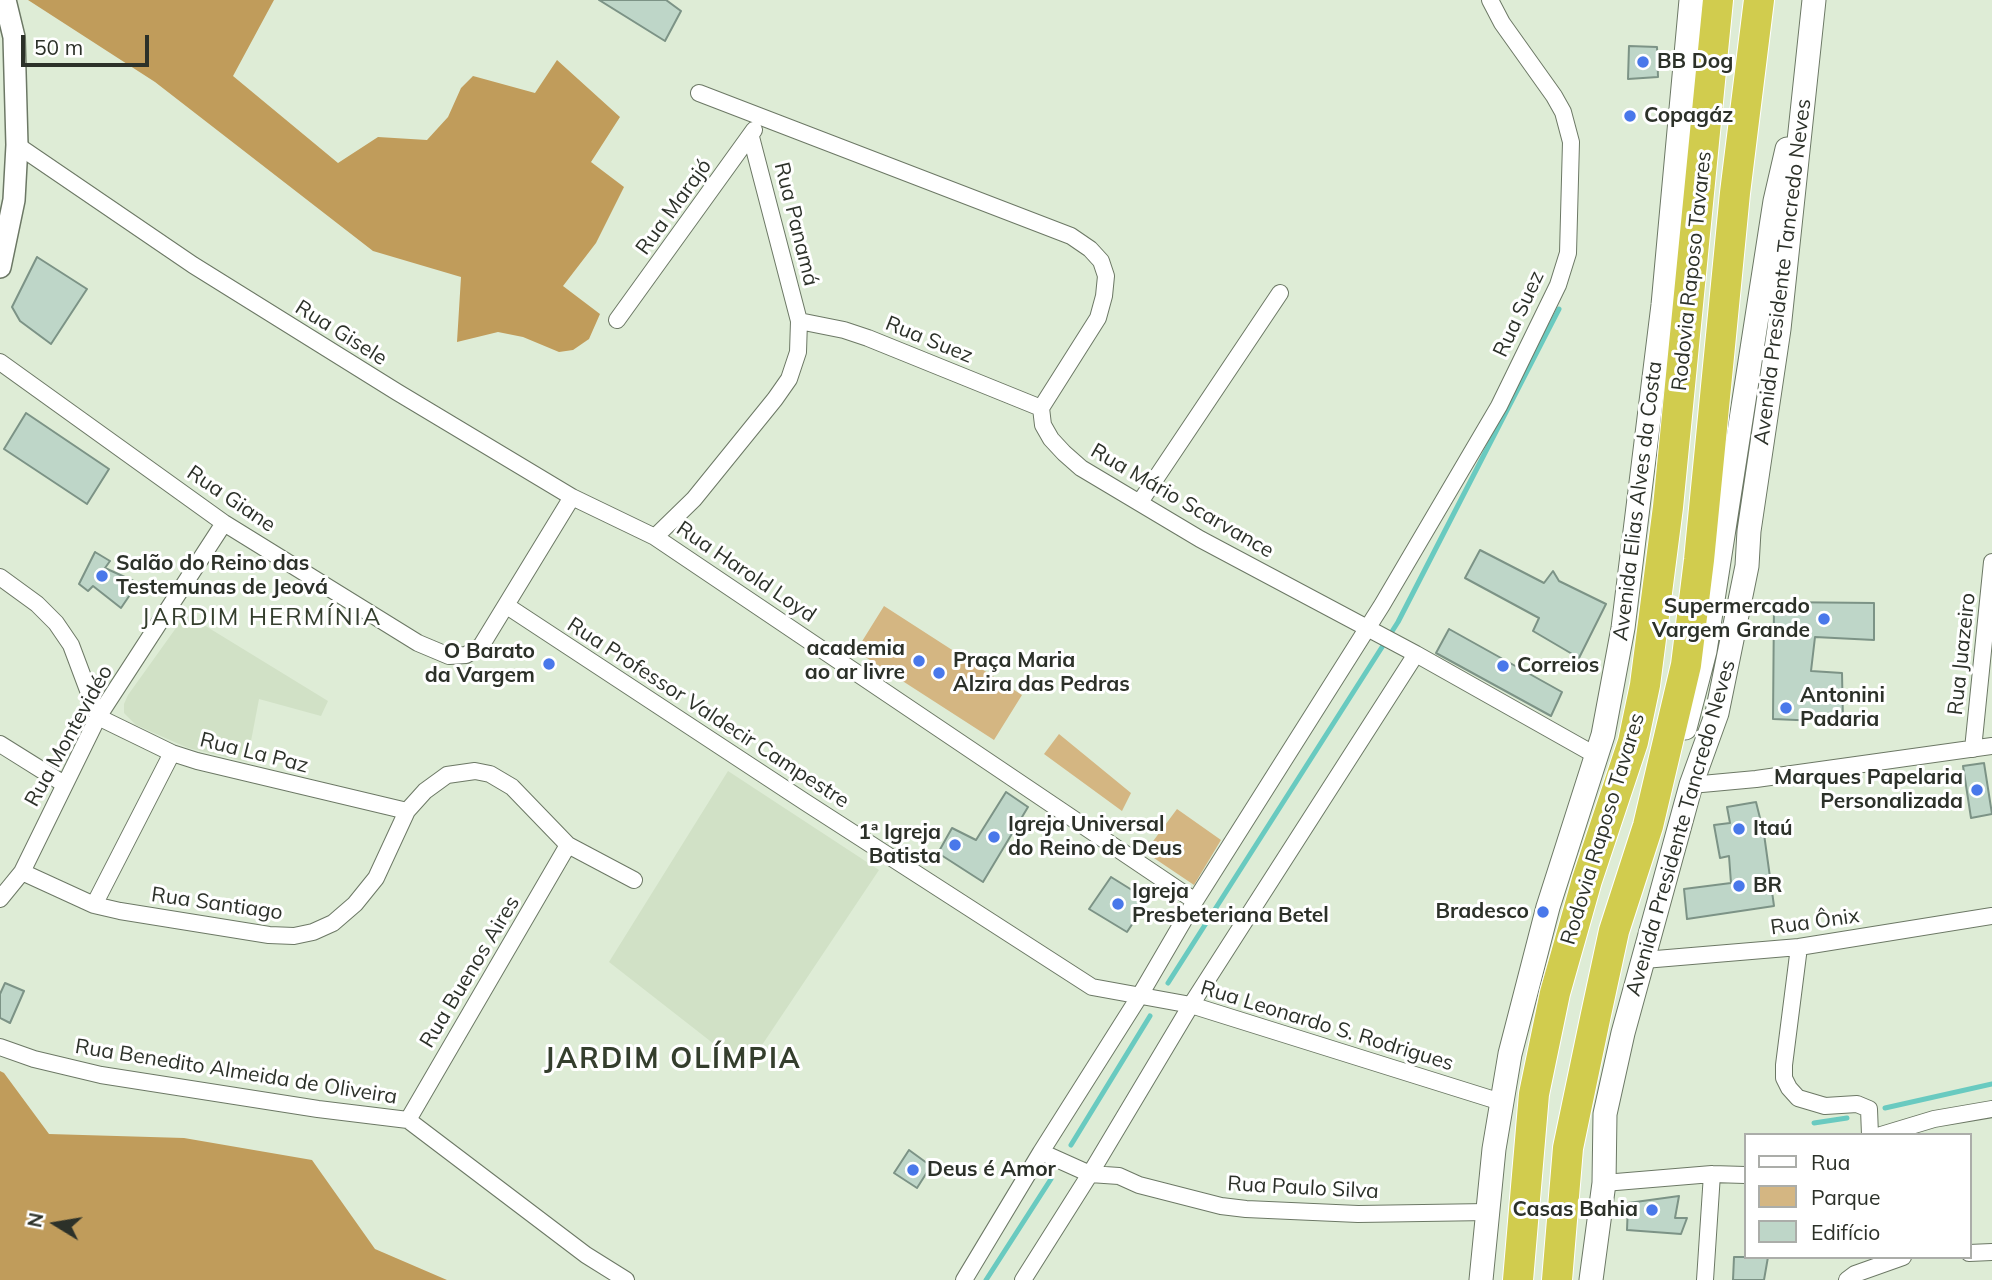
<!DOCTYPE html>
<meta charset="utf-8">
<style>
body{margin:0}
#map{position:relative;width:1992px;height:1280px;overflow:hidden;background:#deecd6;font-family:Mulish,sans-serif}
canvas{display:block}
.legend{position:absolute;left:1744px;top:1133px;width:228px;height:126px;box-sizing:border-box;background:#fff;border:2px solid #abada9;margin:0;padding:9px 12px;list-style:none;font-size:21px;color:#2c3129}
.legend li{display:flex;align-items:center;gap:14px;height:35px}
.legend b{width:35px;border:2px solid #abada9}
.north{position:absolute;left:21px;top:1189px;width:70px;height:70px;-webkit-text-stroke:5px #fff;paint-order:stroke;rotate:281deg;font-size:19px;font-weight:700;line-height:28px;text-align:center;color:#2c3129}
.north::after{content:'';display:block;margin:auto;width:24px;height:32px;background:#2c3129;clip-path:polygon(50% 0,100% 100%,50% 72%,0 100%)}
.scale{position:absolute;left:21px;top:35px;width:128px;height:32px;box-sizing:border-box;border:4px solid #2c3129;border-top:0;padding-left:9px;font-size:21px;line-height:24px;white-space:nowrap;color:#2c3129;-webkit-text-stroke:5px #fff;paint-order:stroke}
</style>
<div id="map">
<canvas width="1992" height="1280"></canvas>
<ul class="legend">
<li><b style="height:9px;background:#fff"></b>Rua</li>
<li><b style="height:19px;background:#d4b682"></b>Parque</li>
<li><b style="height:19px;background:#bed6c8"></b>Edifício</li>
</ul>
<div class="north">N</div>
<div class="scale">50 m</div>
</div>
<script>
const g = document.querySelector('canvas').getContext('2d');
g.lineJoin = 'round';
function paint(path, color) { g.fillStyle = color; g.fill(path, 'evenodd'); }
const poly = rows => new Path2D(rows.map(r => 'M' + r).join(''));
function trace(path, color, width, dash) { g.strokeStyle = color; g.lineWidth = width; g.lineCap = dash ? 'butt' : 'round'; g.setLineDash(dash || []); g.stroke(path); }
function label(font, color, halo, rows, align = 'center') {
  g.font = font + ' Mulish,sans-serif'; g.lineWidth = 6; g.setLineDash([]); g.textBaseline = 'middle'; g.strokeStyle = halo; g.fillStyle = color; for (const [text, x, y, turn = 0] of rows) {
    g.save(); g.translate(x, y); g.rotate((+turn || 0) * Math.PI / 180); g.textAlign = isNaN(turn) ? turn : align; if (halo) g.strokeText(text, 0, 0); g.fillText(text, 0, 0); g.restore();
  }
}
paint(poly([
 [186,614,328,701,321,716,259,699,247,762,188,748,136,725,124,713,124,704,128,695],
 [728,771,879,870,746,1069,609,962]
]), '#d1e1c6');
paint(poly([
 [884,606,1022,695,994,740,856,651],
 [1059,734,1131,793,1122,811,1044,754],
 [1177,809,1221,840,1194,885,1145,852]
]), '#d4b682');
paint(poly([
 [28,0,274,0,233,76,338,163,378,137,427,140,448,117,461,88,473,76,535,93,557,60,620,117,591,162,624,187,596,243,563,286,600,314,589,339,573,350,559,352,523,337,498,332,457,342,461,277,373,251,155,82],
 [0,1071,4,1073,49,1134,184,1138,312,1160,375,1249,447,1280,0,1280]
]), '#c09c5b');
trace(poly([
 [1168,983,1398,622,1559,309],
 [1885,1108,1992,1084],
 [1814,1123,1847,1118],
 [1071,1145,1150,1016],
 [986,1280,1051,1179]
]), '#69cac0', 5);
const building = poly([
 [599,0,666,0,681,11,665,41,599,0],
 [1629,46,1657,47,1658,77,1628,79,1629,46],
 [37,257,87,289,51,344,20,321,12,307,37,257],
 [26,413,109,469,87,504,4,449,26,413],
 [1480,550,1544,583,1553,571,1559,581,1606,604,1579,658,1533,631,1539,618,1465,578,1480,550],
 [95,552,110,561,105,568,138,583,121,608,93,586,88,591,79,584,95,552],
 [1774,602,1874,603,1874,640,1815,637,1811,671,1842,673,1843,722,1773,719,1774,602],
 [1449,629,1562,692,1551,716,1436,653,1449,629],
 [1984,763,1992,814,1971,818,1963,766,1984,763],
 [1006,792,1028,807,983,882,938,853,952,828,976,840,1006,792],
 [1756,802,1764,834,1774,906,1687,919,1684,889,1731,883,1729,856,1720,858,1714,825,1730,823,1727,807,1756,802],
 [1111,877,1148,900,1127,932,1089,909,1111,877],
 [5,983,24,991,10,1023,0,1018,0,994,5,983],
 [909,1150,931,1166,917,1188,894,1173,909,1150],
 [1679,1196,1675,1218,1687,1218,1681,1234,1627,1230,1628,1203,1679,1196],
 [1734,1257,1768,1257,1764,1280,1733,1280,1734,1257]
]);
paint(building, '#bed6c8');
trace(building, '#7c9386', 2);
const minor = poly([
 [699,93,1071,236,1090,249,1101,261,1106,276,1104,296,1098,318,1041,408,1043,425,1051,439,1064,453,1081,468,1200,539,1416,654,1597,756],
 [17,145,193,265,397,392,572,497,655,537,1195,901],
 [617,320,754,130],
 [799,321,844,330,868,338,1041,408],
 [0,362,224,523,418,643,449,656,466,655,481,646,572,497],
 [1140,502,1280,293],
 [655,537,694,499,775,399,789,379,798,352,799,321,751,137],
 [0,577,37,604,56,623,71,645,98,717],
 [507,606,805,802,1092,987,1191,1005,1501,1102],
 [98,717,172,753,197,761,407,811],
 [0,744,64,784],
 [1973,749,1992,562],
 [1691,785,1756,779,1992,746],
 [22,872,94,905,120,911,269,935,294,936,313,932,333,923,355,904,376,878,407,811,425,791,447,775,475,771,490,774,512,787,568,845,634,880],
 [0,899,22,872,98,717,224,523],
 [94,905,172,753],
 [1799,947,1784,1065,1784,1078,1789,1088,1798,1098,1825,1106,1857,1104,1869,1109,1870,1135],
 [1644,960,1799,947,1992,916],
 [0,1047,34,1059,101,1075,318,1109,408,1120,586,1255,626,1280],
 [408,1120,568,845],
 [1881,1135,1934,1119,1992,1109],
 [1041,1152,1090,1174,1119,1176,1139,1185,1221,1206,1246,1209,1358,1214,1488,1212],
 [1604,1183,1712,1174,1745,1175],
 [1969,1253,1992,1252],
 [964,1280,1041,1152,1139,997,1195,901,1382,605,1499,406,1558,285,1568,253,1571,142,1563,112,1554,96,1502,23,1490,0],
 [1023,1280,1090,1174,1191,1005,1416,654],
 [1705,1280,1712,1174],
 [1847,1280,1855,1274,1903,1257]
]);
const tertiary = poly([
 [0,267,14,200,17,145,14,37,5,0]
]);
const secondary = poly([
 [1685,728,1705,651,1775,201,1787,149],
 [1481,1280,1494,1149,1510,1054,1548,907,1603,735,1623,628,1663,305,1691,0],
 [1591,1280,1604,1183,1605,1114,1623,1033,1691,785,1717,713,1747,566,1749,531,1779,329,1814,0]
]);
const motorway = poly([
 [1518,1280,1534,1094,1555,993,1587,880,1633,742,1645,685,1668,507,1718,0],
 [1557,1280,1568,1148,1595,1019,1614,931,1648,826,1686,665,1699,560,1735,193,1759,0]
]);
trace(minor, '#6c7865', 18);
trace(tertiary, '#6c7865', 24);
trace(secondary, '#6c7865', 25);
trace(motorway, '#fff', 32);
trace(minor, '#fff', 16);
trace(tertiary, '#fff', 21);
trace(secondary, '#fff', 23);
trace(motorway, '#d1cc4e', 30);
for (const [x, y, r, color] of [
 [1643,62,7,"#4978ea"],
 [1630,116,7,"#4978ea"],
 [102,576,7,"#4978ea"],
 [1824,619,7,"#4978ea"],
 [919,661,7,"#4978ea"],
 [549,664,7,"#4978ea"],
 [1503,666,7,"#4978ea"],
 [939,673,7,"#4978ea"],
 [1786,708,7,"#4978ea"],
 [1977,790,7,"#4978ea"],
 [1739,829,7,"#4978ea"],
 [994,837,7,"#4978ea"],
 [955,845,7,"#4978ea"],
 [1739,886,7,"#4978ea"],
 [1118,904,7,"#4978ea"],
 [1543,912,7,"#4978ea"],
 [913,1170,7,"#4978ea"],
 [1652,1210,7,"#4978ea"]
]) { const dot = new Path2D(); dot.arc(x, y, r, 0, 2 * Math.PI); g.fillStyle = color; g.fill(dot); trace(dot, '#fff', 2.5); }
label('bold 21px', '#2c3129', '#fff', [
 ["BB Dog",1657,62],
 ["Copagáz",1644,116],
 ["Salão do Reino das",116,564],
 ["Testemunas de Jeová",116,588],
 ["Supermercado",1810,607,"right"],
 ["Vargem Grande",1810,631,"right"],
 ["academia",905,649,"right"],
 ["ao ar livre",905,673,"right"],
 ["O Barato",535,652,"right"],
 ["da Vargem",535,676,"right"],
 ["Praça Maria",953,661],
 ["Alzira das Pedras",953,685],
 ["Correios",1517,666],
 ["Antonini",1800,696],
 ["Padaria",1800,720],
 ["Marques Papelaria",1963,778,"right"],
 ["Personalizada",1963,802,"right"],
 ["Igreja Universal",1008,825],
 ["do Reino de Deus",1008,849],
 ["Itaú",1753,829],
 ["1ª Igreja",941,833,"right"],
 ["Batista",941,857,"right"],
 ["BR",1753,886],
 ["Igreja",1132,892],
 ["Presbeteriana Betel",1132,916],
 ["Bradesco",1529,912,"right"],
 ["Deus é Amor",927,1170],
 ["Casas Bahia",1638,1210,"right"]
], 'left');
label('21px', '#2c3129', '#fff', [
 ["Rua Marajó",674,207,-54],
 ["Rua Panamá",796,224,76],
 ["Rodovia Raposo Tavares",1692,271,-84],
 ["Avenida Presidente Tancredo Neves",1783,272,-83],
 ["Rua Suez",1519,314,-65],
 ["Rua Gisele",341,333,32],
 ["Rua Suez",929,340,22],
 ["Rua Giane",231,499,34],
 ["Rua Mário Scarvance",1182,501,30],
 ["Avenida Elias Alves da Costa",1638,501,-83],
 ["Rua Harold Loyd",746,572,34],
 ["Rua Juazeiro",1962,654,-84],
 ["Rua Professor Valdecir Campestre",708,713,33],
 ["Rua Montevidéo",69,736,-61],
 ["Rua La Paz",254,753,14],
 ["Avenida Presidente Tancredo Neves",1681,828,-74],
 ["Rodovia Raposo Tavares",1603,829,-73],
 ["Rua Santiago",217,904,8],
 ["Rua Ônix",1815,922,-8],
 ["Rua Buenos Aires",470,972,-59],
 ["Rua Leonardo S. Rodrigues",1327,1026,17],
 ["Rua Benedito Almeida de Oliveira",236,1072,9],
 ["Rua Paulo Silva",1303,1188,3]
]);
g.letterSpacing = '2px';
label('24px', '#343e2d', '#fff', [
 ["JARDIM HERMÍNIA",262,618]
]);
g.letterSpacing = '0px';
g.letterSpacing = '2px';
label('bold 28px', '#343e2d', '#fff', [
 ["JARDIM OLÍMPIA",673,1060]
]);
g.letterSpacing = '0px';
</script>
